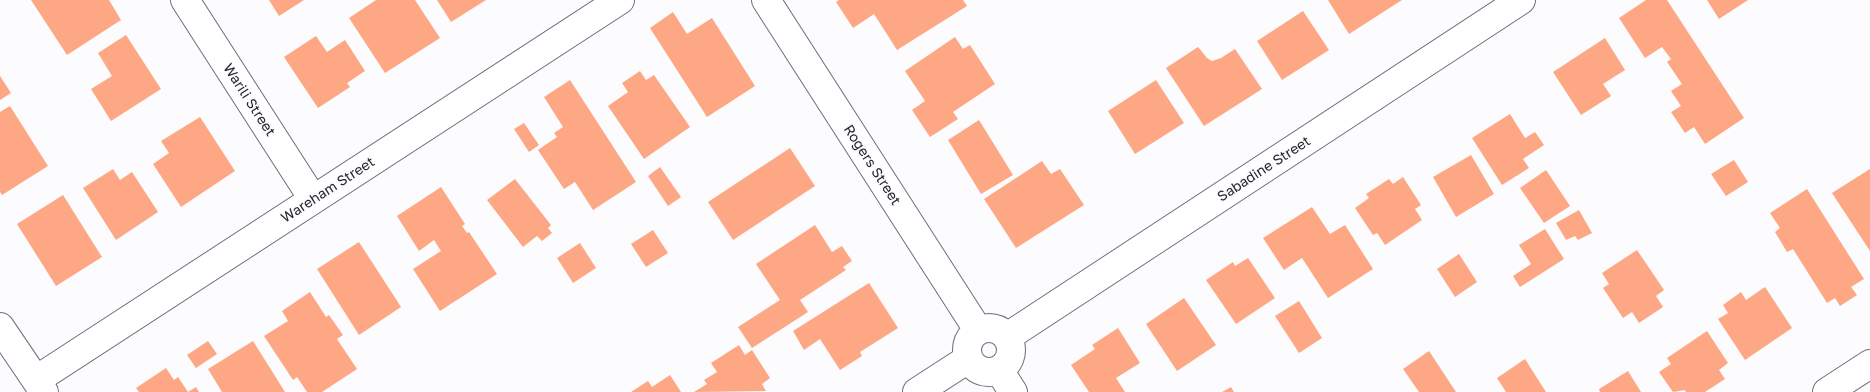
<!DOCTYPE html>
<style>
body{margin:0}
canvas{display:block;background:#fcfbfe}
</style>
<canvas width="1870" height="392"></canvas>
<script>
const g = document.querySelector('canvas').getContext('2d');
g.lineJoin = 'round';
function paint(path, color) { g.fillStyle = color; g.fill(path, 'evenodd'); }
const poly = rows => new Path2D(rows.map(r => 'M' + r).join(''));
function trace(path, color, width, dash) { g.strokeStyle = color; g.lineWidth = width; g.lineCap = dash ? 'butt' : 'round'; g.setLineDash(dash || []); g.stroke(path); }
function label(font, color, halo, rows, align = 'center') {
  g.font = font + ' "Golos Text",sans-serif'; g.lineWidth = 4; g.setLineDash([]); g.textBaseline = 'middle'; g.strokeStyle = halo; g.fillStyle = color; for (const [text, x, y, turn = 0] of rows) {
    g.save(); g.translate(x, y); g.rotate((+turn || 0) * Math.PI / 180); g.textAlign = isNaN(turn) ? turn : align; if (halo) g.strokeText(text, 0, 0); g.fillText(text, 0, 0); g.restore();
  }
}
paint(poly([
 [31,0,109,0,121,20,67,55],
 [269,0,304,0,279,16],
 [376,0,415,0,440,38,385,73,349,18],
 [437,0,486,0,451,22],
 [839,0,963,0,967,6,897,50,874,14,853,28,836,2],
 [1328,0,1402,0,1349,34],
 [1646,0,1667,0,1744,118,1705,144,1694,127,1685,133,1671,112,1681,106,1671,91,1682,84,1667,62,1671,59,1662,47,1645,58,1619,18],
 [1707,0,1748,0,1719,19],
 [1303,11,1329,50,1282,80,1257,41],
 [673,12,687,34,712,18,755,86,707,117,650,28],
 [126,35,161,89,111,121,91,89,112,76,98,53],
 [316,36,327,52,345,40,365,71,347,83,350,87,318,108,284,57],
 [955,37,963,49,970,45,995,84,953,112,958,119,930,137,912,110,925,101,905,71],
 [1605,38,1625,70,1603,84,1611,96,1581,115,1553,72],
 [1198,47,1207,58,1212,61,1221,58,1235,49,1262,89,1204,126,1166,68],
 [640,71,646,80,654,75,690,127,644,159,608,106,628,92,622,83],
 [0,76,11,93,0,100],
 [570,80,636,182,593,210,575,182,564,189,538,150,557,137,554,133,563,127,544,97],
 [1156,80,1184,123,1135,154,1108,111],
 [10,106,48,166,2,195,0,192,0,112],
 [1510,114,1525,138,1535,132,1544,145,1523,159,1529,168,1502,185,1472,138],
 [200,117,235,171,181,207,153,164,169,153,161,141],
 [979,120,1013,175,981,194,948,140],
 [524,123,539,145,529,152,514,129],
 [790,148,815,186,733,240,708,202],
 [1471,155,1494,194,1456,217,1433,177],
 [1734,160,1748,182,1726,196,1711,174],
 [1042,161,1051,174,1060,169,1084,205,1016,248,984,199],
 [660,167,681,197,668,206,648,176],
 [113,169,120,180,132,172,158,212,116,240,83,188],
 [1870,169,1870,251,1832,193],
 [1546,170,1570,206,1544,223,1520,188],
 [1403,177,1421,205,1415,209,1422,220,1385,245,1377,233,1373,235,1355,208,1369,198,1366,194,1389,179,1393,184],
 [515,179,551,225,548,228,552,233,542,241,537,236,523,247,487,200],
 [441,187,465,224,462,226,467,233,469,232,497,274,440,311,413,269,441,251,434,240,419,251,397,216],
 [1807,189,1864,279,1851,287,1857,295,1840,306,1835,298,1827,303,1793,249,1787,252,1775,232,1780,228,1770,213],
 [63,195,102,257,56,286,17,224],
 [1312,207,1330,234,1345,225,1373,269,1328,298,1302,258,1284,270,1263,238],
 [1579,210,1592,233,1578,240,1575,236,1566,240,1556,223],
 [815,225,832,252,842,246,852,261,843,267,846,270,800,300,808,312,752,348,738,327,780,300,756,264],
 [1545,229,1564,259,1520,287,1513,276,1531,264,1519,245],
 [653,230,668,253,646,267,631,244],
 [359,242,401,307,359,335,317,269],
 [580,243,596,268,573,283,557,258],
 [1637,250,1664,290,1656,296,1663,307,1639,323,1632,312,1623,318,1603,288,1609,284,1602,273],
 [1459,254,1477,282,1455,297,1437,269],
 [1248,258,1275,298,1236,324,1206,280,1233,262,1235,266],
 [869,283,898,328,860,352,862,356,840,370,820,339,804,350,793,331],
 [1765,287,1792,328,1745,360,1718,319,1728,313,1723,305,1741,292,1746,300],
 [310,292,326,317,329,315,343,335,337,339,357,369,322,392,307,392,297,377,293,380,264,336,288,321,282,311],
 [1184,298,1216,345,1177,371,1146,324],
 [1299,301,1322,338,1299,353,1275,316],
 [1118,328,1140,363,1116,378,1125,392,1089,392,1071,365,1095,349,1092,345],
 [1707,331,1728,363,1719,370,1725,379,1705,392,1686,392,1685,390,1673,392,1659,372,1671,364,1667,358],
 [208,341,217,354,196,368,187,355],
 [253,341,285,392,222,392,208,369],
 [739,345,745,355,752,350,770,378,762,384,766,391,694,392,707,384,704,380,717,372,711,363],
 [1429,351,1456,392,1419,392,1403,369],
 [1525,359,1546,392,1506,392,1497,378],
 [166,368,174,380,178,377,188,392,196,387,199,392,139,392,136,388],
 [1628,371,1641,392,1600,392,1599,389],
 [670,375,681,392,631,392,648,381,652,387],
 [1231,387,1234,392,1222,392]
]), '#fea784');
const minor = poly([
 [185,0,313,199],
 [766,0,978,330],
 [0,327,44,392],
 '967 350a22 22 0 1 1 44 0a22 22 0 1 1-44 0Z',
 [1007,337,1521,0],
 [999,370,1013,392],
 [36,380,620,0],
 [917,392,968,359],
 [1827,392,1870,364]
]);
trace(minor, '#716b7b', 30);
trace(minor, '#fff', 28);
label('14px', '#27242b', '#fcfbfe', [
 ["Warili Street",249,100,57],
 ["Rogers Street",872,165,57],
 ["Sabadine Street",1264,169,-33],
 ["Wareham Street",328,190,-33]
]);
</script>
